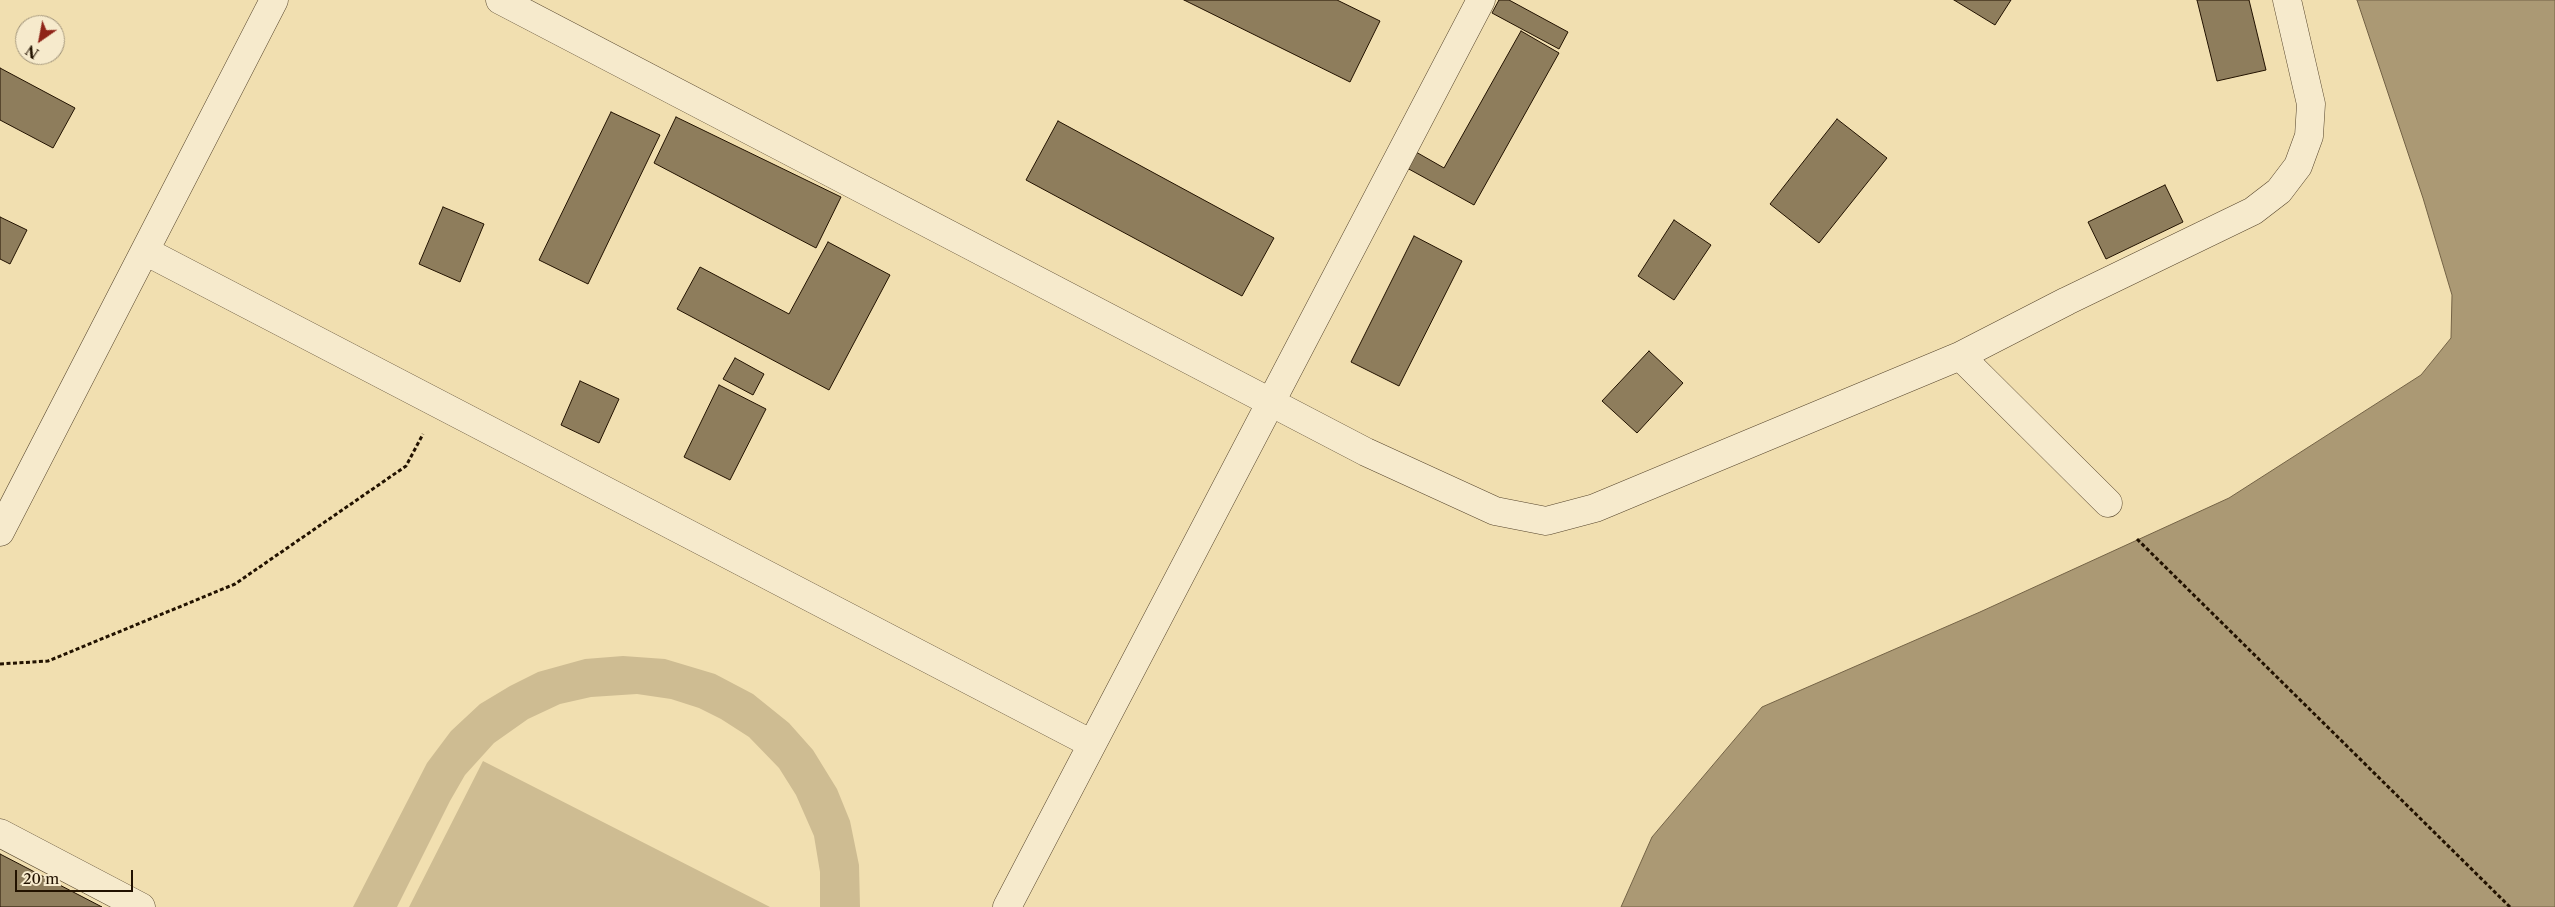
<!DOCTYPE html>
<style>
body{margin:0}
#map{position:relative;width:2555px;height:907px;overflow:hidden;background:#f1dfb0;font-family:"Libre Caslon Text",serif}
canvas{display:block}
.north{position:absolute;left:15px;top:15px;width:50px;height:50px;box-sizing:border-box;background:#f6eacc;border:1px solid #a1947a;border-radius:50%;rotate:213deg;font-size:14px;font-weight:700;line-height:20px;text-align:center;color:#221200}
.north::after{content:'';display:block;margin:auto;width:18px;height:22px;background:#8f2418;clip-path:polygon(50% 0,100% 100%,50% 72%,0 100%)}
.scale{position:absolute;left:15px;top:870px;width:118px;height:22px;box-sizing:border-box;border:2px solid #221200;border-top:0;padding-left:6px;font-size:15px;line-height:18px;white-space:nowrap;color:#221200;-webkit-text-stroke:4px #f6eacc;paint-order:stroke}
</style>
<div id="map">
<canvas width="2555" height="907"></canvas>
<div class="north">N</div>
<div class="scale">20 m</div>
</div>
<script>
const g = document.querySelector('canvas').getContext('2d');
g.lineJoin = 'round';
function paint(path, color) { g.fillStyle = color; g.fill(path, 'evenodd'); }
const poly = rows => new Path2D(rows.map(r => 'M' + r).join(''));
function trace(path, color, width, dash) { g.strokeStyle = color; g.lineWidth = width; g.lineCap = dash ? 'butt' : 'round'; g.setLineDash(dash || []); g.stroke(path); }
paint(poly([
 [623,656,665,659,715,674,753,694,789,723,813,750,837,789,850,821,859,865,860,907,820,907,820,872,814,836,796,795,779,768,749,737,721,719,699,708,671,699,637,694,591,697,560,704,528,719,494,743,465,775,450,801,397,907,353,907,427,763,451,731,480,704,510,686,538,672,585,659],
 [483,761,770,907,409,907]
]), '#cebc92');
const water = poly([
 [2357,0,2555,0,2555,907,1621,907,1652,837,1762,707,1980,612,2229,498,2421,375,2451,338,2452,295,2423,198,2357,0]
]);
paint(water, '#ab9974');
trace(water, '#746346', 1);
const building = poly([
 [1184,0,1337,0,1380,21,1350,82,1184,0],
 [1499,0,1509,0,1568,32,1559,49,1492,13,1499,0],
 [1954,0,2011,0,1995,25,1954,0],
 [2197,0,2249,0,2266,70,2217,81,2197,0],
 [1521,31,1559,53,1474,205,1407,168,1416,152,1444,168,1521,31],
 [0,68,75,108,53,148,0,120,0,68],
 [611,112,660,135,588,284,539,260,611,112],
 [676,117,841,197,816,248,654,163,676,117],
 [1837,119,1887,158,1819,243,1770,204,1837,119],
 [1058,121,1274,238,1242,296,1026,180,1058,121],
 [2165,185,2183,222,2106,259,2088,222,2165,185],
 [443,207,484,224,460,282,419,264,443,207],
 [0,217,27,230,10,264,0,259,0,217],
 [1674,220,1711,245,1674,300,1638,276,1674,220],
 [1414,236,1462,261,1399,386,1351,362,1414,236],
 [828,242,890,275,829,390,677,309,700,267,789,314,828,242],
 [1649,351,1683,383,1637,433,1602,401,1649,351],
 [735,358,764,374,753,395,723,379,735,358],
 [580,381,619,399,599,443,561,425,580,381],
 [719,385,766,409,730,480,684,457,719,385],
 [0,854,102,907,0,907,0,854]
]);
paint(building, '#8e7d5c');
trace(building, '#221200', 1);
const minor = poly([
 [500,0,1366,452,1495,511,1546,521,1595,508,1960,356,2067,301,2253,211,2279,191,2298,166,2309,136,2311,104,2287,0],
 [145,251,1092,744],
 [1960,356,2108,503],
 [0,532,274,0],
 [0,833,141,907],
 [1007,907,1481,0]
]);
trace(minor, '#56452c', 29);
trace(poly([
 [2137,539,2510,907],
 [0,664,48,661,235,584,406,466,423,434]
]), '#221200', 3, [4, 2.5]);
trace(minor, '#f6eacc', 28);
</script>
